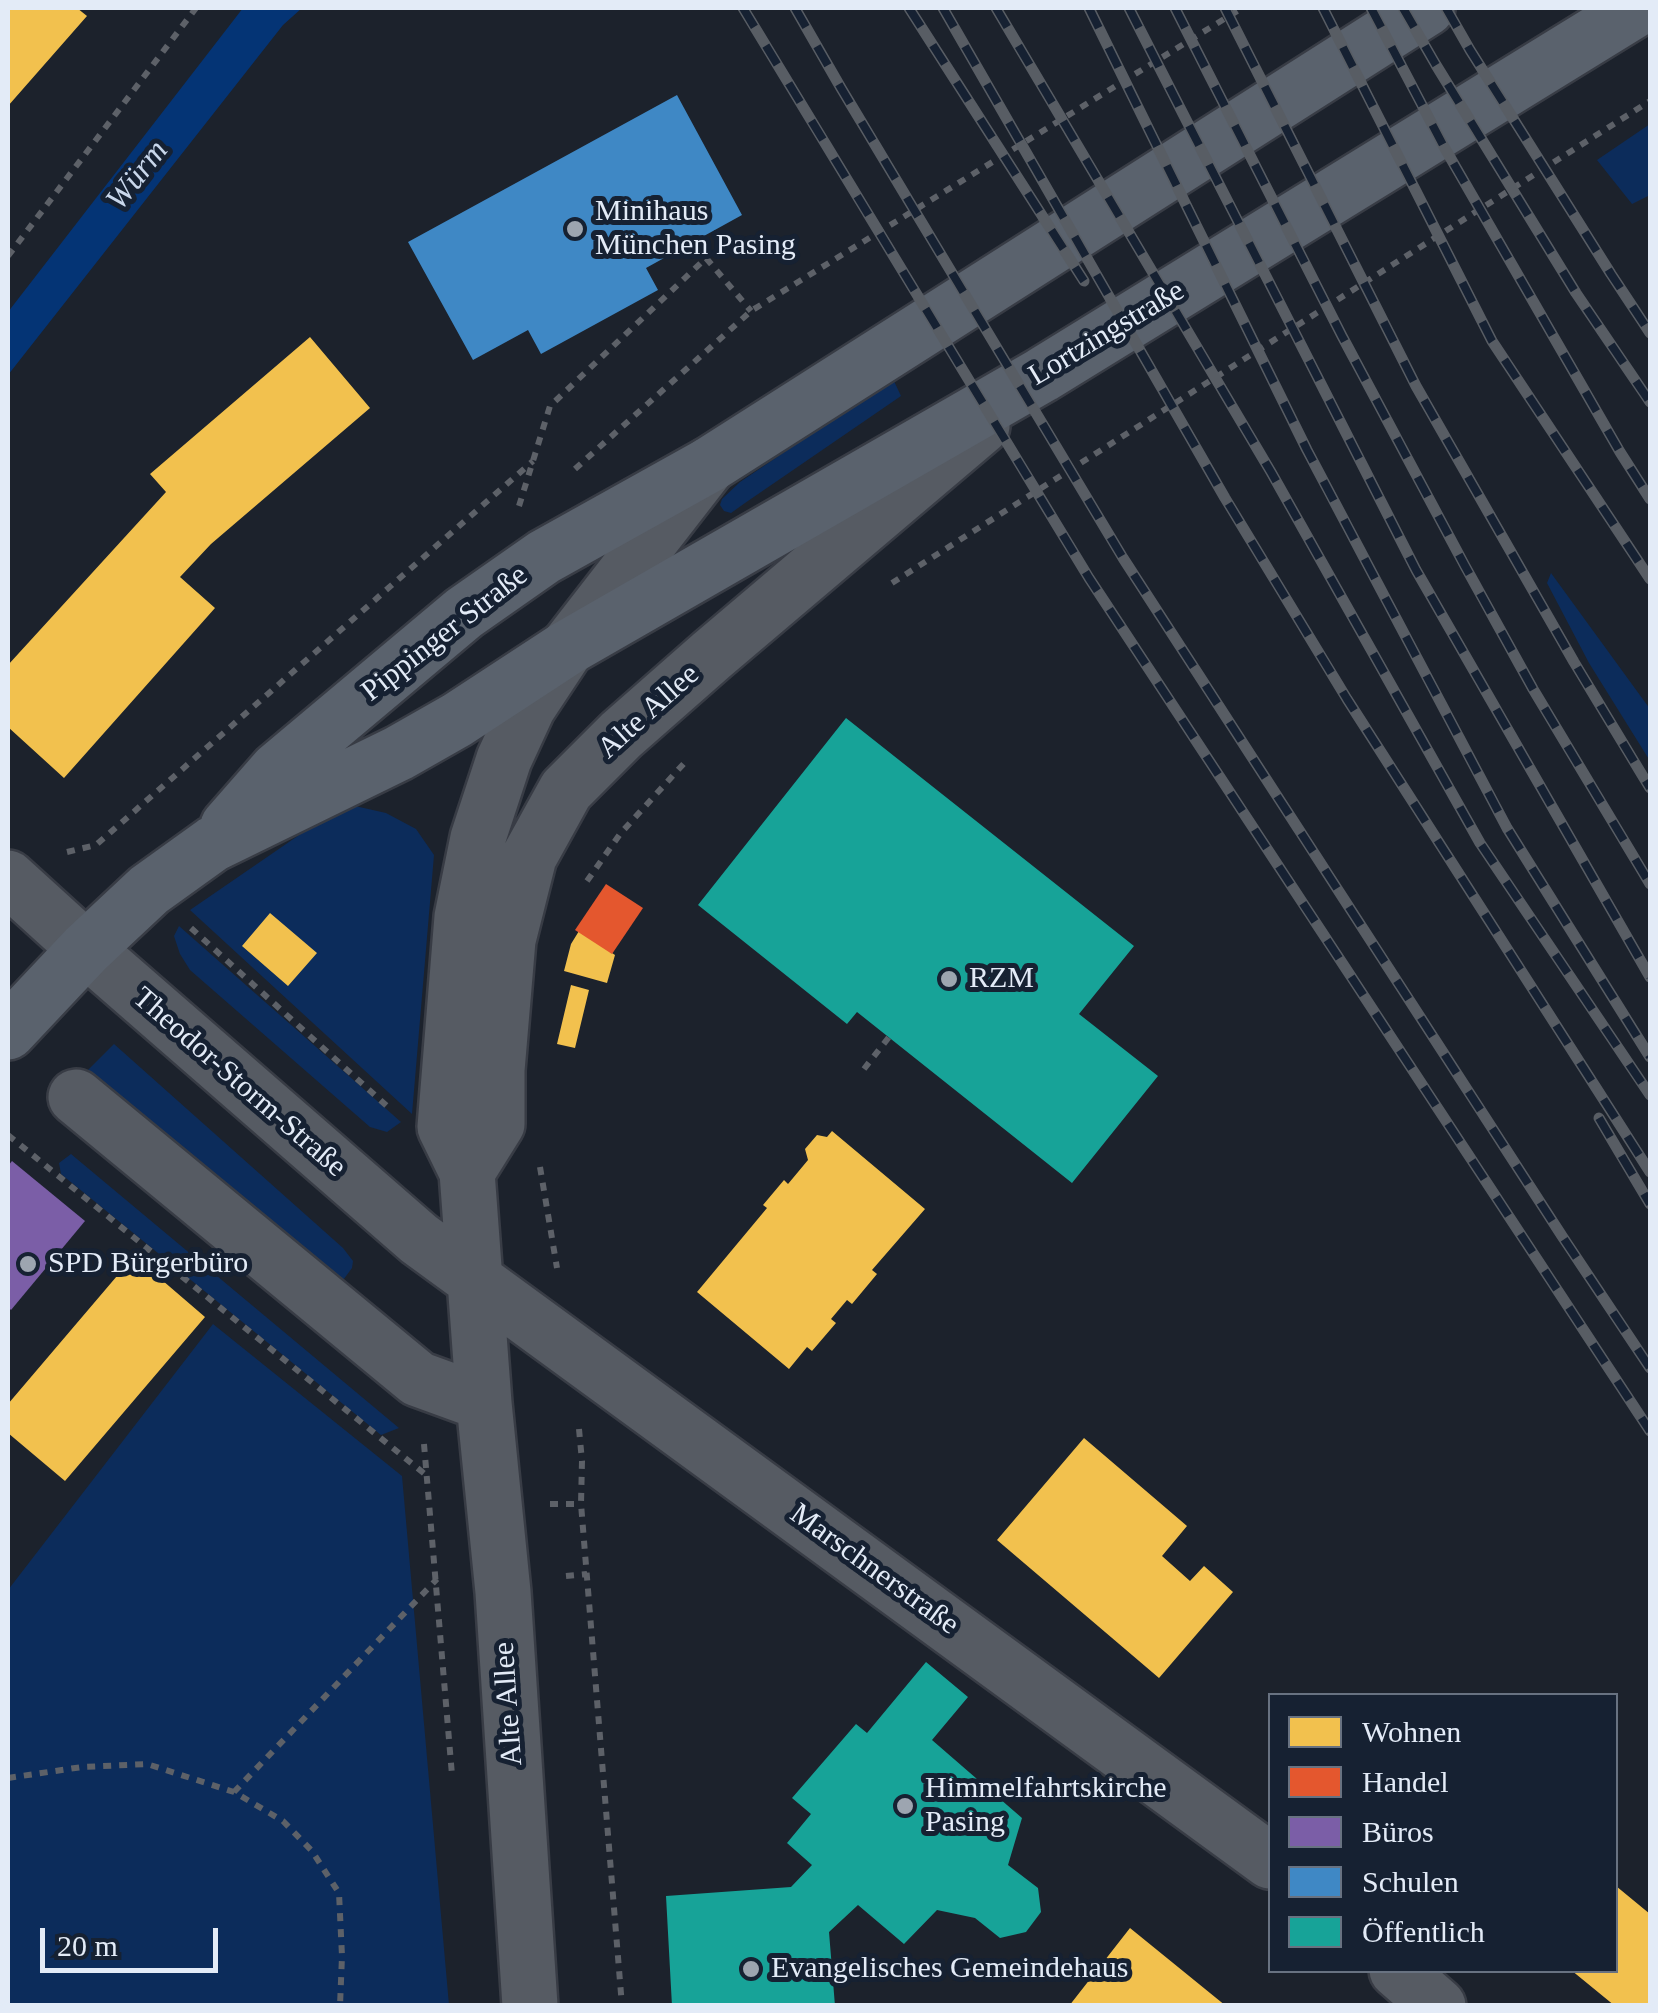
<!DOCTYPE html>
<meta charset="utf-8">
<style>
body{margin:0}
#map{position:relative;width:1658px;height:2013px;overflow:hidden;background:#1c222c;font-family:"Times New Roman",serif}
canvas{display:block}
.frame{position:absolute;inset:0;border:10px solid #e3ebf7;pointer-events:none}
.legend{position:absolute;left:1268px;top:1693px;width:350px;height:280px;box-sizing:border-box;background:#162132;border:2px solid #687281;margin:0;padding:12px 18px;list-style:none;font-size:30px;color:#e3ebf7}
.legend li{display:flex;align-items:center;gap:20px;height:50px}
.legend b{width:50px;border:2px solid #687281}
.scale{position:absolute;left:40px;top:1928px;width:178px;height:45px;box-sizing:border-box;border:5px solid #e3ebf7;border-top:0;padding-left:12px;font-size:30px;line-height:35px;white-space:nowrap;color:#e3ebf7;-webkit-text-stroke:8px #162132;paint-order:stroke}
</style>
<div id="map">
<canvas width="1658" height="2013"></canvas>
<div class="frame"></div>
<ul class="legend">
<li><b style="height:28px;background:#f2c14e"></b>Wohnen</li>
<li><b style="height:28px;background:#e4572e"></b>Handel</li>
<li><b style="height:28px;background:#7b5ea7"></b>Büros</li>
<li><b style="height:28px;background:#3f88c5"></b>Schulen</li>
<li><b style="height:28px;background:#17a398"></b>Öffentlich</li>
</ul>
<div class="scale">20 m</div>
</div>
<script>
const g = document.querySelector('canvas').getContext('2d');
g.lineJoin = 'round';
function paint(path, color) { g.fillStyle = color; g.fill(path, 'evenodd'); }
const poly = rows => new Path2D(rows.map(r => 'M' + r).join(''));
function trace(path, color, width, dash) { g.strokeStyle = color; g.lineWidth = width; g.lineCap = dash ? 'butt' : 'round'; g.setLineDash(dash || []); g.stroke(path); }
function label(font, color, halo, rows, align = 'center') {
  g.font = font + ' "Times New Roman",serif'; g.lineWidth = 10; g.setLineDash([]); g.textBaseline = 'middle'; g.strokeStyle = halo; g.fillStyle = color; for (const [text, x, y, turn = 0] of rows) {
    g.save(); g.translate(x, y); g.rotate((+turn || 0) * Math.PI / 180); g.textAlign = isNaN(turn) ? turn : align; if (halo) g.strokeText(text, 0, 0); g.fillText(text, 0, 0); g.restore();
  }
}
paint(poly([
 [1650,124,1650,195,1632,204,1597,160],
 [893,379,901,396,745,503,731,513,724,511,720,505,722,499,740,482],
 [1551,573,1650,709,1650,761,1589,663,1547,583],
 [355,806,386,813,416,829,434,855,412,1114,190,910,305,831],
 [179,926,401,1122,387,1132,370,1127,190,970,180,954,174,936],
 [114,1044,343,1248,353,1261,352,1268,335,1291,70,1088],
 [71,1154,399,1428,381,1435,61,1174,59,1163],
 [213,1324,402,1476,449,2005,8,2005,8,1590]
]), '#0c2c5b');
paint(poly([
 [243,8,302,8,283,25,8,375,8,312]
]), '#043475');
paint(poly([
 [8,8,77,8,87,16,8,106],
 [310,337,370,408,211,544,180,577,215,608,64,778,8,727,8,665,166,492,150,474],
 [270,913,317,953,288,986,242,946],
 [579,931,615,955,607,983,564,971,571,944],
 [571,985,589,990,575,1048,557,1044],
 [832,1131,925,1209,872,1270,877,1274,852,1304,847,1300,831,1319,836,1323,812,1351,807,1347,789,1369,697,1292,767,1208,763,1205,784,1180,788,1184,808,1160,805,1149,817,1135,827,1137],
 [134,1256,205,1317,65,1481,8,1433,8,1404],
 [1084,1438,1187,1526,1162,1556,1190,1581,1204,1566,1233,1592,1159,1678,997,1540],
 [1616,1886,1650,1914,1650,2006,1615,2006,1571,1970,1616,1970],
 [1130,1928,1226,2006,1069,2006]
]), '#f2c14e');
paint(poly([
 [606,884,643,908,612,954,575,930]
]), '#e4572e');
paint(poly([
 [12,1161,85,1221,11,1310,8,1307,8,1166]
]), '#7b5ea7');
paint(poly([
 [677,95,742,215,646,268,658,290,541,354,528,330,473,360,408,242]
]), '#3f88c5');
paint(poly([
 [846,718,1134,946,1079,1014,1158,1076,1072,1183,857,1012,847,1024,698,905],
 [926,1662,968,1697,932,1740,1022,1818,1008,1865,1038,1888,1041,1912,1026,1932,1000,1938,975,1918,937,1910,904,1944,858,1905,829,1932,835,2006,672,2006,666,1896,791,1887,812,1865,787,1843,811,1814,792,1798,856,1724,867,1733]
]), '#17a398');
const minor = poly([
 [8,878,86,949,419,1239,1270,1861],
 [76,1097,418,1379,484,1403],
 [467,1172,497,1124,497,1070,508,940,529,857,566,790,621,735,712,655,982,426],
 [1397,1970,1438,2006],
 [530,2006,503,1592,484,1403,467,1172,445,1127,462,917,478,838,504,759,528,707,567,648,709,465]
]);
const major = poly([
 [228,826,277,770,464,613,544,557,709,465,1427,8],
 [8,1032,86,949,149,890,213,844,399,753,457,720,567,648,1042,375,1638,8]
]);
trace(minor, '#383c45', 60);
trace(major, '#383c45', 60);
trace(poly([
 [8,256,196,8],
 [575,469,751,311,1242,8],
 [519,506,550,406,706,258,751,311],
 [892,583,1650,101],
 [67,852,96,845,533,461],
 [587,881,620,834,687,760],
 [191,928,389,1108],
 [864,1069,889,1037],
 [8,1135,426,1475],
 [540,1167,557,1268],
 [579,1429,582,1461,581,1504,622,2006],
 [424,1444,452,1775],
 [550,1504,581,1504],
 [566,1576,587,1574],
 [8,1778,82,1767,147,1764,234,1792,283,1821,312,1851,339,1893,342,1956,340,2006],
 [234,1792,437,1579]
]), '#5d6168', 6, [8, 8]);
trace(minor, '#565b63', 55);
trace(major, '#5a626d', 55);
const rail = poly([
 [743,8,1089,578,1650,1431],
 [795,8,841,88,1123,558,1562,1236,1650,1368],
 [909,8,1084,281],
 [943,8,1225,498,1347,699,1650,1172],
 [996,8,1271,472,1480,843,1650,1095],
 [1089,8,1307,450,1507,828,1650,1057],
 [1129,8,1416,570,1650,977],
 [1175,8,1342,336,1465,566,1533,689,1650,884],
 [1225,8,1416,386,1574,662,1650,788],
 [1323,8,1492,341,1650,579],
 [1371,8,1443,145,1620,452,1650,499],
 [1403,8,1436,65,1576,293,1650,402],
 [1446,8,1470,50,1611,274,1650,333],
 [1599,1118,1650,1204]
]);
trace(rail, '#585d64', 11);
trace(rail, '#162132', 8, [22]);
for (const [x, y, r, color] of [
 [575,229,10,"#9da5b0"],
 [949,979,10,"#9da5b0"],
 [28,1264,10,"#9da5b0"],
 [905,1806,10,"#9da5b0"],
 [751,1969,10,"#9da5b0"]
]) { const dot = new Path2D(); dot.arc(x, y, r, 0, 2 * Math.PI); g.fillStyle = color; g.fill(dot); trace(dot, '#162132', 4); }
label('30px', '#e3ebf7', '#162132', [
 ["Minihaus",595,212],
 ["München Pasing",595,246],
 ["RZM",969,979],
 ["SPD Bürgerbüro",48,1264],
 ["Himmelfahrtskirche",925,1789],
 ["Pasing",925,1823],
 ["Evangelisches Gemeindehaus",771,1969]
], 'left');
label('30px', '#e3ebf7', '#162132', [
 ["Lortzingstraße",1107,334,-31],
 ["Pippinger Straße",445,634,-38],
 ["Alte Allee",649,712,-42],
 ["Theodor-Storm-Straße",239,1083,41],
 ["Marschnerstraße",874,1570,36],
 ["Alte Allee",509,1704,-94]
]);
label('italic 32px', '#c9d7eb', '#162132', [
 ["Würm",138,176,-52]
]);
</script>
